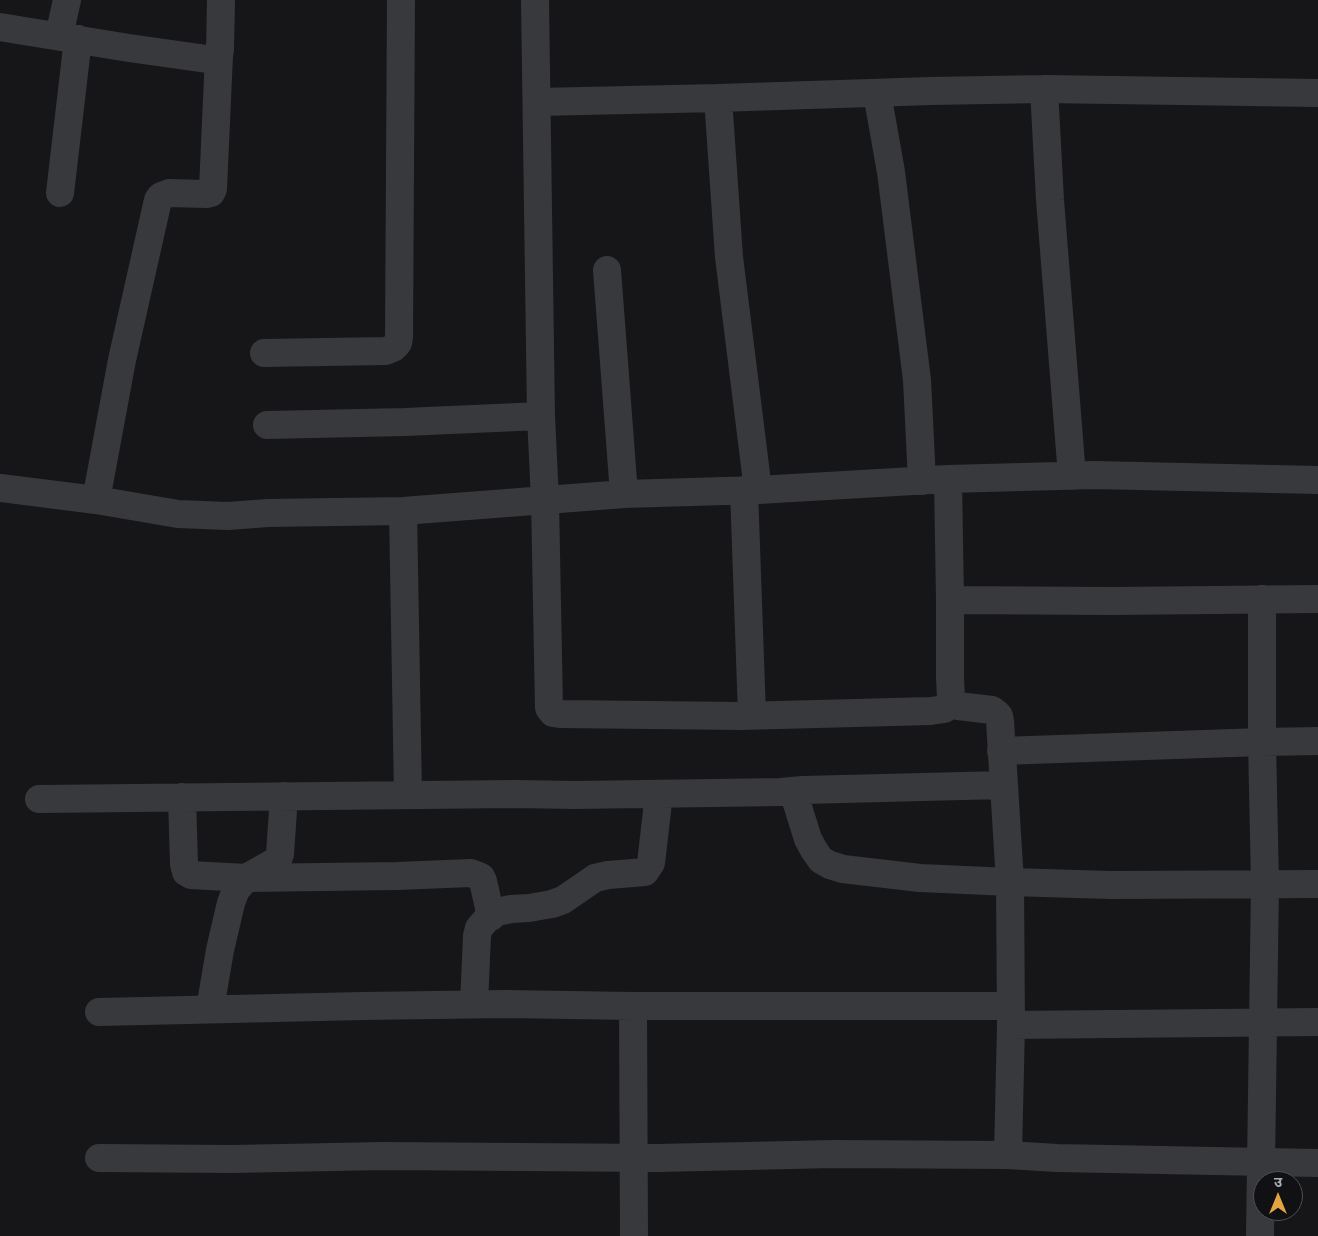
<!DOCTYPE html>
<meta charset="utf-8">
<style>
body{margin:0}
#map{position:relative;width:1318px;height:1236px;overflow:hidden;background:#161618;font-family:"Noto Sans","Noto Sans Devanagari",sans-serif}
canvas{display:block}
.north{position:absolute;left:1253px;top:1171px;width:50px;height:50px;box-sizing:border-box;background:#111113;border:1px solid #4e5055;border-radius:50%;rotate:0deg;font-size:14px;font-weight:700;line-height:20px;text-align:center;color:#a9aeb7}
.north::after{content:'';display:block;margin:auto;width:18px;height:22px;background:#e4a442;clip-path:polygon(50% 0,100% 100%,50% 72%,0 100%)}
</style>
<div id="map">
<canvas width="1318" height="1236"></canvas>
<div class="north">उ</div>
</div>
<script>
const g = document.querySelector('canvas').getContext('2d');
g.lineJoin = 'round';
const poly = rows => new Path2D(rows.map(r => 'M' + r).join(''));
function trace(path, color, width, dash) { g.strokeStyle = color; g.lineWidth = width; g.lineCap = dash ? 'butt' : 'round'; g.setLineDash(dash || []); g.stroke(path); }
trace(poly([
 [535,0,541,416,545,500,549,708,553,713,560,714,741,716,931,711,944,709,953,704],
 [0,27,129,48,207,59,215,59,219,55,220,50,221,0],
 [59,36,67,0],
 [1044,89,1050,200,1072,476],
 [877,93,891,172,917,380,922,481],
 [718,98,729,257,758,490],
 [538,102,718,98,931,91,1044,89,1318,93],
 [60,193,78,39],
 [607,270,624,494],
 [264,353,386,351,393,348,398,343,399,337,401,0],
 [267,425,405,422,541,416],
 [948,479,950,600,950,677,951,700,953,704,958,706,992,710,996,713,999,716,1000,721,1010,882,1011,1025,1008,1155],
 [0,488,96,500,178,514,228,516,268,513,403,511,624,494,758,490,948,479,1094,475,1318,480],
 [744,490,752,715],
 [96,500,122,360,158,200,161,196,169,193,207,194,211,193,213,189,219,55],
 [403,511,408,795],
 [950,600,1110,601,1318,599],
 [1001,751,1262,742,1318,741],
 [793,791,808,839,814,850,821,860,830,865,843,869,920,878,1010,882,1111,885,1318,884],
 [182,797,184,864,186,872,191,875,246,878,397,876,471,873,481,877,483,881,491,917],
 [39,799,516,794,575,795,781,792,803,790,1003,785],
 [474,1004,477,936,479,928,486,920,497,912,511,909,529,908,552,904,563,900,595,878,608,875,645,872,651,863,659,794],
 [633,1006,634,1236],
 [210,1009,220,950,231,903,236,890,246,878,278,860,280,854,284,796],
 [99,1012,363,1006,506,1004,633,1006,1010,1006],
 [1011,1025,1318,1022],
 [99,1158,232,1159,383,1156,658,1158,834,1154,1008,1155,1057,1158,1318,1163],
 [1260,1236,1265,884,1262,742,1262,599]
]), '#37393d', 28);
</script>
